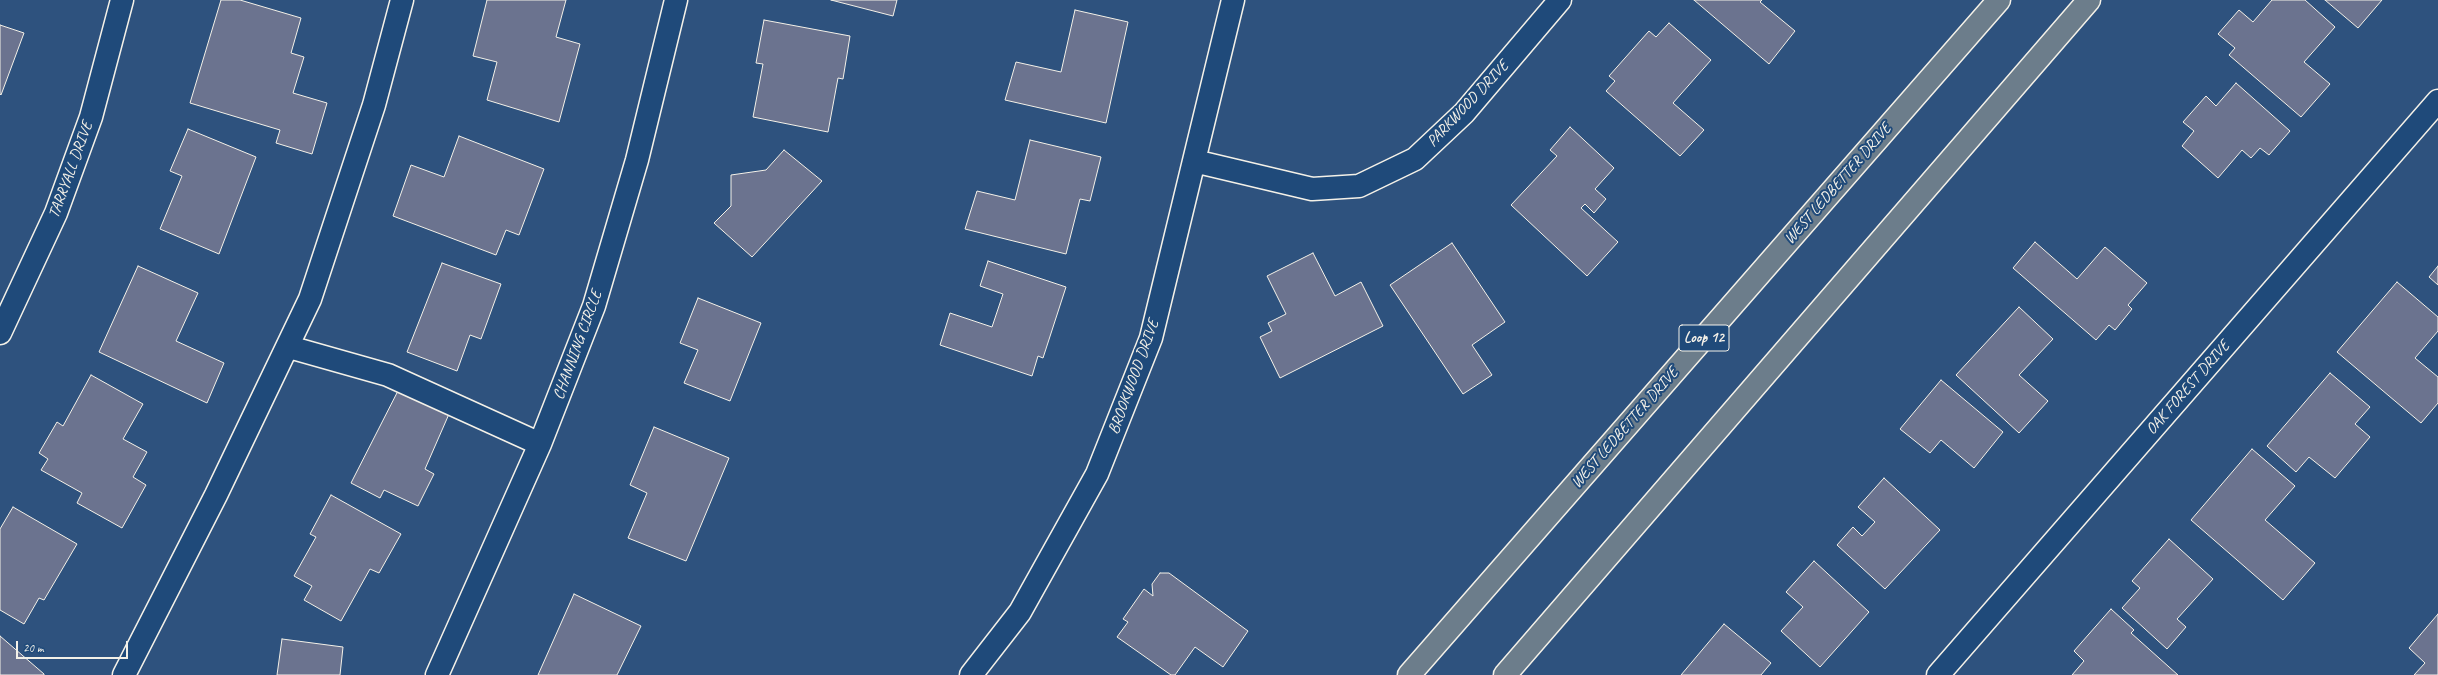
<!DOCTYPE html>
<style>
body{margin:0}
#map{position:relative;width:2438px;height:675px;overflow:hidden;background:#2e527e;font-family:Caveat,sans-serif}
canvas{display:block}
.scale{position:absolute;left:16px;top:641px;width:112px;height:18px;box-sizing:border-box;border:2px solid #f4f1e8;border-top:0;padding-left:5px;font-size:12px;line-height:14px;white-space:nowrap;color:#f4f1e8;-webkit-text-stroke:3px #1f4a7a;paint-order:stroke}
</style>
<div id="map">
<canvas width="2438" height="675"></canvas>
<div class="scale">20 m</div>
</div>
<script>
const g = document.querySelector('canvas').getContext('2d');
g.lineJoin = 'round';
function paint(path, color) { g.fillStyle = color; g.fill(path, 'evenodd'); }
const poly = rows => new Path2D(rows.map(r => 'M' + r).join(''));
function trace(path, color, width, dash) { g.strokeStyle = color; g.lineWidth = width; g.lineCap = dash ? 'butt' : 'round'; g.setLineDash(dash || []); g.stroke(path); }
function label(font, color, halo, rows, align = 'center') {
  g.font = font + ' Caveat,sans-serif'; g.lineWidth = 4; g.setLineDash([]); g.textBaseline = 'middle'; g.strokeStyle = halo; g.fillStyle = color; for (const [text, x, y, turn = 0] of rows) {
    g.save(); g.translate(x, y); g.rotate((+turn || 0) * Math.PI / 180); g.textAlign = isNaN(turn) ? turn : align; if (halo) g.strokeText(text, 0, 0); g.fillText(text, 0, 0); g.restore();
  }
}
const building = poly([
 [221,0,240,0,301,18,291,53,304,57,293,93,327,103,312,154,276,143,280,130,190,103,221,0],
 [487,0,566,0,556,37,580,44,559,122,487,100,497,62,473,56,487,0],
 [831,0,897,0,893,16,831,0],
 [1694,0,1762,0,1760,2,1795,31,1769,64,1694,0],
 [2272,0,2305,0,2335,27,2304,62,2330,84,2301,117,2229,55,2235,48,2218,34,2239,10,2253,22,2272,0],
 [2325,0,2382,0,2358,28,2325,0],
 [1075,10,1128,22,1106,123,1005,100,1016,62,1061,72,1075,10],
 [764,20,850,36,843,79,838,78,828,132,753,117,763,64,756,63,764,20],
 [1669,23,1711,60,1673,103,1704,130,1680,156,1606,91,1615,81,1609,76,1649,31,1656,37,1669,23],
 [0,25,24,33,1,95,0,94,0,25],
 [2236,83,2290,131,2269,155,2260,148,2251,158,2242,150,2218,178,2182,146,2194,131,2183,122,2206,96,2216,106,2236,83],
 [1570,127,1614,168,1595,189,1606,199,1594,213,1585,204,1581,208,1618,242,1587,276,1511,205,1557,156,1550,150,1570,127],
 [188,129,256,157,219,254,160,229,182,176,170,171,188,129],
 [459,136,544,169,519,235,506,230,496,255,393,216,411,165,444,177,459,136],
 [1030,140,1101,157,1090,201,1080,199,1066,254,965,229,977,191,1015,200,1030,140],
 [784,150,822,181,752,257,714,223,731,206,731,175,766,170,784,150],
 [2035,242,2077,279,2105,247,2147,283,2128,305,2132,309,2115,330,2109,325,2096,340,2013,268,2035,242],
 [1452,243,1505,322,1472,345,1492,375,1463,394,1390,285,1452,243],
 [1313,253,1335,296,1361,282,1383,326,1280,378,1260,337,1272,331,1268,323,1286,314,1267,276,1313,253],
 [988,261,1066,287,1043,358,1038,356,1032,376,940,345,950,313,992,327,1003,294,980,286,988,261],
 [442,263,501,284,481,339,470,335,457,371,407,352,442,263],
 [138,266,198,293,176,341,224,363,207,403,99,352,138,266],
 [2438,266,2438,285,2429,277,2438,266],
 [2397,282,2438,317,2438,331,2415,358,2438,377,2438,403,2421,423,2337,352,2397,282],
 [698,298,761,323,730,401,684,383,698,350,680,343,698,298],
 [2019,307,2053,339,2019,375,2048,401,2019,433,1956,375,2019,307],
 [2330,373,2370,407,2355,424,2370,437,2335,478,2309,457,2296,472,2267,446,2330,373],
 [91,375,143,404,123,439,147,452,133,477,146,485,122,528,77,503,82,493,41,470,48,459,39,453,57,422,63,426,91,375],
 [1941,380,2003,432,1974,468,1941,440,1930,453,1900,429,1941,380],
 [402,383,449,414,425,469,434,474,418,506,384,490,380,498,351,483,402,383],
 [654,427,729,458,686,561,628,538,647,493,630,485,654,427],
 [2252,449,2295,486,2265,520,2315,563,2283,600,2191,520,2252,449],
 [1884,478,1940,530,1885,589,1837,545,1853,527,1862,536,1875,522,1858,507,1884,478],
 [331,495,401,534,379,573,370,569,341,621,304,600,312,586,294,576,316,537,310,534,331,495],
 [13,507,77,544,44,600,39,598,24,624,0,610,0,529,13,507],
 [2169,539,2213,579,2177,619,2186,627,2167,649,2122,608,2140,588,2132,581,2169,539],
 [1814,561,1869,612,1820,667,1781,631,1803,607,1786,592,1814,561],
 [1160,573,1169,573,1248,631,1223,667,1195,647,1175,675,1171,675,1117,637,1128,622,1123,619,1144,589,1153,596,1152,584,1160,573],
 [574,594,641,626,617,675,538,675,574,594],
 [2111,609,2134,630,2131,633,2178,675,2072,675,2084,661,2074,651,2111,609],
 [2438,614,2438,675,2414,675,2425,663,2409,648,2438,614],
 [1724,624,1771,663,1761,675,1681,675,1724,624],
 [0,636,44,674,44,675,0,675,0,636],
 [282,639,343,647,340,675,277,675,282,639]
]);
paint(building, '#6b738f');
trace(building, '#f4f1e8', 1);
const minor = poly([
 [1194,161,1312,189,1359,186,1415,159,1464,113,1560,0],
 [0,333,56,213,91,117,122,0],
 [289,347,388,375,540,444],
 [124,675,216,495,310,299,374,105,402,0],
 [437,675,540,444,594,306,637,160,676,0],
 [971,675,1020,612,1097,474,1151,338,1233,0],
 [1938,675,2438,101]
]);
const major = poly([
 [1409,675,1999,0],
 [1505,675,2089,0]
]);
trace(minor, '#f4f1e8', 25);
trace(major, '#f4f1e8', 25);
trace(minor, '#1f4a7a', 22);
trace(major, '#6c7d8b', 22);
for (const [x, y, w] of [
 [1704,338,50]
]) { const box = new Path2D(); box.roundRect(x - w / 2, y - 13, w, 26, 3); g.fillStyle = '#1f4a7a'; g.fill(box); trace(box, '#f4f1e8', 1); }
label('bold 15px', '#f4f1e8', null, [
 ["Loop 12",1704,338]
]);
label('16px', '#f4f1e8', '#1f4a7a', [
 ["PARKWOOD DRIVE",1468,104,-47],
 ["TARRYALL DRIVE",71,170,-70],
 ["WEST LEDBETTER DRIVE",1838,184,-49],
 ["CHANNING CIRCLE",578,345,-70],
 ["BROOKWOOD DRIVE",1134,377,-70],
 ["OAK FOREST DRIVE",2188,388,-49],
 ["WEST LEDBETTER DRIVE",1625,428,-49]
]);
</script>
